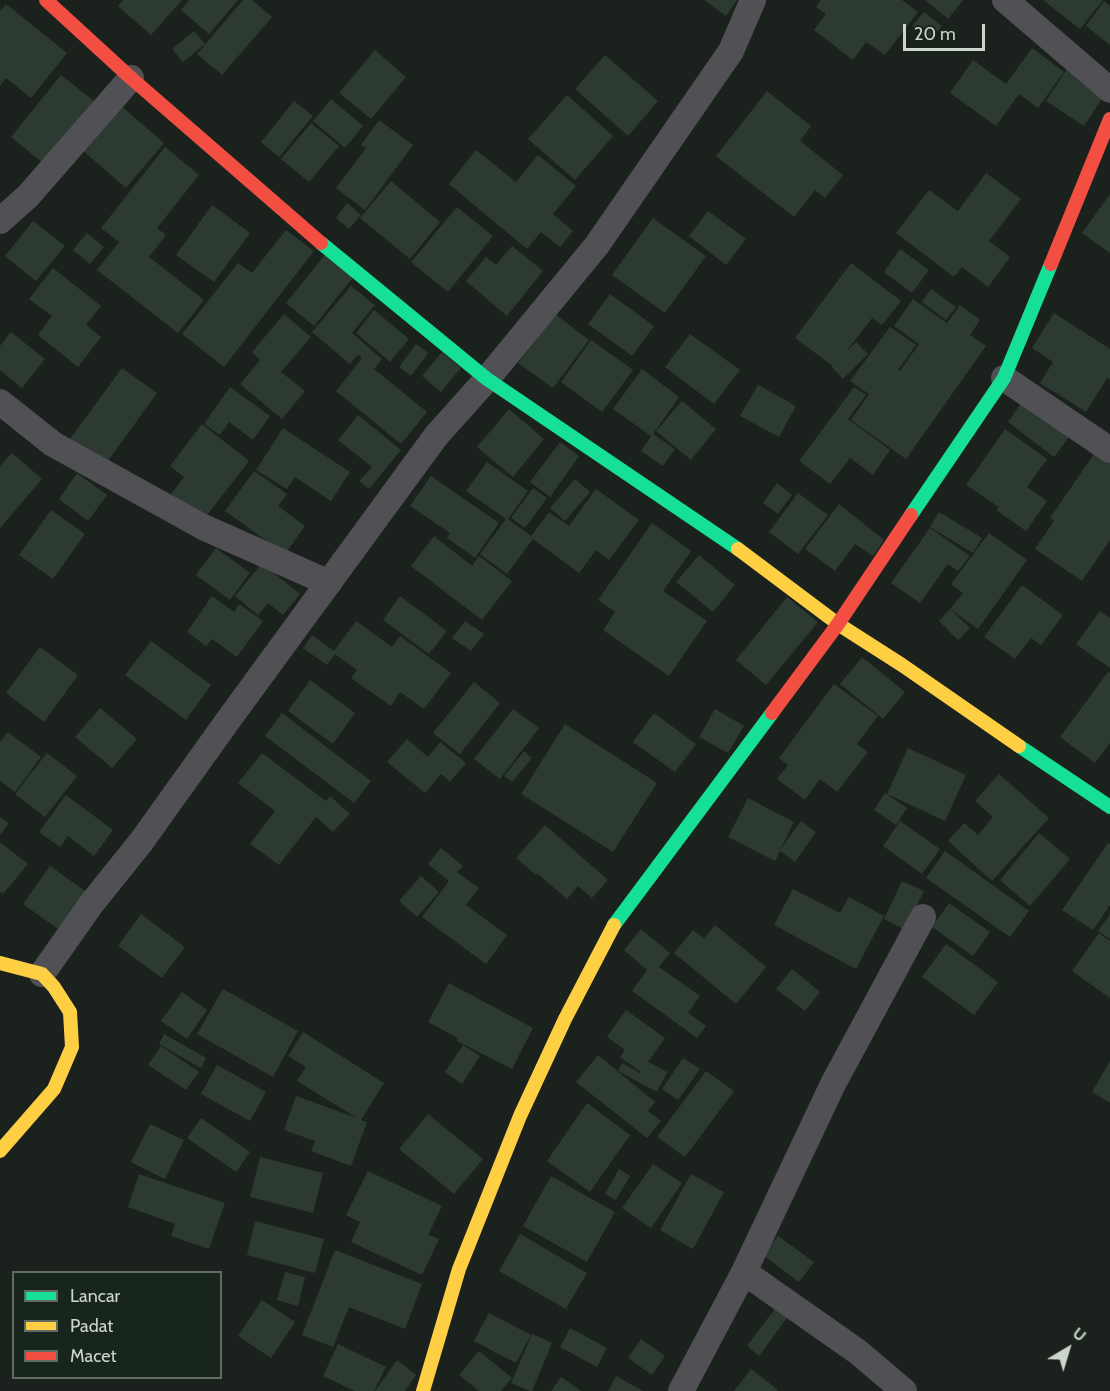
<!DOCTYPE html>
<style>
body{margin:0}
#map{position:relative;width:1110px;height:1391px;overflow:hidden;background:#1b221d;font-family:Cabin,sans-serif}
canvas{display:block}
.legend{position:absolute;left:12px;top:1271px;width:210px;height:108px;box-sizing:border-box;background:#18251c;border:2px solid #606b63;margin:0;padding:8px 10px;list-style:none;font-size:18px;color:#ccd4ce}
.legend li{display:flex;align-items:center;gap:12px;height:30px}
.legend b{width:30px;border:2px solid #606b63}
.north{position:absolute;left:1038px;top:1319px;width:60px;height:60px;-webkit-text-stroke:4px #18251c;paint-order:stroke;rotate:38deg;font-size:16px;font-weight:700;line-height:24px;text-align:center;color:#ccd4ce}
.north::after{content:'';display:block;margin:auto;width:21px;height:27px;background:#ccd4ce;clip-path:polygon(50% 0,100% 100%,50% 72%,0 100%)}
.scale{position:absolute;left:903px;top:24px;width:82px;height:27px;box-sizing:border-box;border:3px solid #ccd4ce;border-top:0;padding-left:8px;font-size:18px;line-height:21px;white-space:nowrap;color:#ccd4ce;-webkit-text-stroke:4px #18251c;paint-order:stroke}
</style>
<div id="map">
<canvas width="1110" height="1391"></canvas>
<ul class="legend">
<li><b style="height:8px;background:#16e098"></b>Lancar</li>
<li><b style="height:8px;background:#ffcf43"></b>Padat</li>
<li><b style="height:8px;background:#f24e42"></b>Macet</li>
</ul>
<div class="north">U</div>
<div class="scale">20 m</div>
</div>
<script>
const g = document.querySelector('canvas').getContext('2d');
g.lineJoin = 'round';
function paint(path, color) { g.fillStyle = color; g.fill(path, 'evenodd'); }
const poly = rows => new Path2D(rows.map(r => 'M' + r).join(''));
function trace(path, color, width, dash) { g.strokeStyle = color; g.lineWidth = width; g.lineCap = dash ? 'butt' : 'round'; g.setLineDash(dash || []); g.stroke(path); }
paint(poly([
 [123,0,182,0,151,35,118,6],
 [189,0,238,0,209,34,181,10],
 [243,0,252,0,272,17,222,75,197,54],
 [704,0,737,0,726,16],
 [821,0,902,0,918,12,885,55,866,42,853,60,814,30,826,14,816,7],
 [925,0,963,0,948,19],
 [1043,0,1103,0,1080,29],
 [1104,1,1110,6,1110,45,1086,26],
 [6,4,67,53,31,98,6,78,0,86,0,11],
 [924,12,942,26,929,41,912,26],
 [194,31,205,44,183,62,172,49],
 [1032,48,1064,72,1038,108,1019,94,996,126,950,93,973,60,1006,84],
 [375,50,406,77,371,119,339,93],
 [605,55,658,101,628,136,575,89],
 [1067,69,1105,94,1084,126,1046,101],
 [61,75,94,101,44,164,11,137],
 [767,91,811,126,800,141,843,175,825,198,815,190,794,217,716,156],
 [567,95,613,136,575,180,528,139],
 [331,99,363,126,345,148,313,121],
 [294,101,313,116,279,157,261,142],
 [119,104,164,143,126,188,81,149],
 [379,120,413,145,365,210,336,188,366,148,361,145],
 [311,123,339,146,309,182,281,159],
 [165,147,199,175,157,228,166,235,149,257,204,300,178,333,97,270,119,242,101,228],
 [476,150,516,182,538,155,576,186,553,214,573,231,560,247,541,232,527,249,449,184],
 [986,173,1021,199,989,241,1010,257,988,287,962,267,954,277,896,233,929,190,958,211],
 [391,181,440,222,410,259,360,218],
 [1110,194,1110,253,1082,233],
 [347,203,361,215,349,229,336,218],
 [212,205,250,233,214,282,176,255],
 [457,207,493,236,448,292,411,262],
 [708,211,746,239,726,265,689,236],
 [653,218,706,256,665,313,612,275],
 [33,221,65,246,36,281,5,256],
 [286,230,314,251,224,367,182,334,238,263,252,273],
 [87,233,104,247,90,264,73,250],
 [512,246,543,271,507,316,466,281,486,257,496,265],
 [900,249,929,270,912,293,884,272],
 [327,252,355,275,314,326,286,303],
 [851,263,901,301,882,325,872,318,846,352,856,342,868,354,843,379,832,367,833,366,795,338],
 [53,268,101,306,86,325,101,337,78,367,38,335,52,316,29,299],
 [351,286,375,305,352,333,382,359,374,369,427,412,401,444,336,391,362,358,358,355,350,364,312,332],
 [931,289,956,307,946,320,922,302],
 [610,294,654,326,632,356,588,324],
 [913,299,947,323,960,305,980,320,970,335,986,346,906,459,851,420,869,394,850,381,890,327,916,345,898,370,900,371,919,344,894,326],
 [374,310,409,339,390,362,356,333],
 [1054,313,1110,349,1110,379,1107,378,1086,412,1040,383,1053,362,1032,348],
 [284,314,311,337,281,372,305,391,282,419,240,384,260,360,252,352],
 [555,314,589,340,553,388,518,363],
 [11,332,45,359,22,388,0,370,0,346],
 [690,334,740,370,714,404,665,367],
 [591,340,633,370,602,412,561,382],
 [416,344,428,353,411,376,399,367],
 [442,352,461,368,441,392,422,376],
 [122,368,157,393,105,465,70,439],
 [642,369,679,397,653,434,675,449,663,466,641,451,651,436,613,409],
 [758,385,796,406,779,437,740,416],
 [230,387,270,416,253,440,229,422,220,435,204,424],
 [854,387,866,395,848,419,890,450,873,475,850,458,830,484,799,461],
 [1025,398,1072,433,1054,457,1008,422],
 [682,401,716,429,691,460,656,431],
 [509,409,544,439,513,477,477,447],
 [358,415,401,450,369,489,359,481,372,467,338,440],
 [202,424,249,461,201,523,168,498,184,477,170,466],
 [283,428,350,472,331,501,295,477,287,489,256,470],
 [1005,429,1047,459,1027,487,1047,501,1026,531,996,510,999,507,966,485],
 [560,442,579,456,550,497,530,482],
 [1096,451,1110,461,1110,540,1082,581,1035,549,1054,521,1050,518],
 [12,453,42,479,0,528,0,466],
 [487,462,528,491,508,519,531,536,549,512,569,526,596,489,639,520,609,560,596,550,579,573,533,539,507,574,480,554,506,519,466,491],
 [254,471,287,494,278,506,305,526,285,554,225,511],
 [77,473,107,495,88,521,59,499],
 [431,476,499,523,475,558,447,538,450,533,410,506],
 [575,479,590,492,565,521,550,508],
 [777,483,792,495,778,514,763,503],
 [533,488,547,498,525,528,511,518],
 [798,493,828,515,798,554,769,532],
 [839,504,884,540,873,556,855,544,835,571,805,549],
 [51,510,85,534,53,579,19,555],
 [939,512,982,538,973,553,930,527],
 [652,523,691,551,663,591,707,621,669,676,603,630,615,612,598,600],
 [930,528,970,556,958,571,948,564,920,603,891,583],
 [989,533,1027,560,978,629,950,609,963,593,951,584],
 [434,536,472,566,479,556,512,581,482,620,411,566],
 [216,548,250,573,230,600,196,575],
 [699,555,735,585,713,612,676,582],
 [262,563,300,594,283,615,268,603,258,615,235,596],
 [1022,585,1063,615,1041,645,1031,638,1015,659,984,637],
 [212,596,234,612,239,604,263,621,237,657,212,639,206,646,187,632],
 [400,596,447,631,429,654,383,620],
 [787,597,818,622,766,685,736,660],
 [950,609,970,628,958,640,939,621],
 [1100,611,1110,618,1110,668,1076,644],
 [356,621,392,647,400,636,451,673,424,709,400,692,391,706,351,678,357,670,335,654,327,665,303,648,312,635,334,651],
 [465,621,484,634,471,651,452,638],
 [151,641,211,685,186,720,125,675],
 [40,647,78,675,44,722,6,693],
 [862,657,905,692,883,719,840,684],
 [1108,672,1110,673,1110,743,1095,763,1060,737],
 [310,680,355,713,333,744,288,711],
 [474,682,500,703,460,754,433,733],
 [834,684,878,716,857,744,868,752,837,792,820,779,805,800,777,779,788,765,779,758],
 [100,708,137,739,112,768,75,737],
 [513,709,539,728,500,779,474,759],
 [715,709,744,726,728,753,699,737],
 [282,713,371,781,354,803,265,736],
 [654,713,696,744,675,772,633,742],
 [565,724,657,783,613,852,521,794],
 [8,732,41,757,15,792,0,781,0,742],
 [407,739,428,757,440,742,466,763,450,782,441,774,425,793,387,762],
 [908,748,966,775,945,821,887,794],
 [524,751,532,758,512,782,504,776],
 [47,753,77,776,45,817,15,794],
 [262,753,326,801,330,796,350,814,333,832,316,817,279,865,250,844,275,811,238,783],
 [999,774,1049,818,992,881,948,841,964,823,978,835,993,817,975,801],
 [885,793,907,808,896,825,874,810],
 [66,795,113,830,94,856,68,836,60,847,39,832],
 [748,798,794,822,780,850,801,821,816,832,795,862,780,851,775,861,728,837],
 [0,817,9,823,0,835],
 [900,821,940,849,922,874,883,846],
 [545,825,608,880,592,898,578,886,567,899,537,873,536,875,516,858],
 [1039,833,1070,859,1030,906,1000,880],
 [0,842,28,864,3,894,0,892],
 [1108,843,1110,844,1110,905,1093,930,1062,910],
 [441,848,463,866,457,872,479,888,466,905,507,935,486,964,422,917,449,881,428,864],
 [945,851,1029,911,1010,937,926,878],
 [50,866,85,891,58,929,23,904],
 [421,876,439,892,417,917,399,901],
 [902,881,924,891,905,930,884,919],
 [793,889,840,913,849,897,884,916,856,969,774,925],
 [949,903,990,932,973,956,932,927],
 [141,914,185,947,162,978,118,946],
 [1110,914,1110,939,1098,931],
 [715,925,766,967,736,1004,674,953,693,930,704,938],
 [641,929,670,953,659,967,700,996,688,1013,706,1026,697,1038,632,991,647,970,624,950],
 [1099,933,1110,941,1110,998,1072,971],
 [946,944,998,982,974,1015,922,977],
 [792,969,820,992,805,1011,776,989],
 [449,983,533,1028,512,1069,457,1041,458,1038,428,1022],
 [223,989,298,1031,273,1077,197,1034],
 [182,992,207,1010,187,1039,161,1021],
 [626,1010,665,1038,648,1062,667,1072,657,1092,618,1071,622,1063,640,1073,641,1072,620,1057,625,1050,607,1037],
 [303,1032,384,1083,361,1120,367,1122,351,1166,311,1151,315,1141,284,1130,296,1096,357,1118,297,1081,306,1067,288,1056],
 [164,1034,206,1058,201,1068,159,1044],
 [463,1045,480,1056,462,1084,445,1072],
 [161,1046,199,1072,186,1090,148,1065],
 [598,1055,655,1102,648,1111,661,1121,647,1138,576,1082],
 [683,1058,700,1069,678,1100,662,1089],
 [1110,1061,1110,1103,1092,1092],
 [217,1065,266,1092,250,1121,201,1094],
 [706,1071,734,1091,685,1157,657,1137],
 [587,1103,630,1135,590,1192,547,1161],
 [428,1114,483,1159,454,1194,399,1149],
 [201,1118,250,1152,236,1172,187,1138],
 [150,1124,184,1140,165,1179,131,1162],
 [260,1157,323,1173,313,1213,250,1197],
 [653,1164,682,1183,651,1228,622,1208],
 [619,1169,630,1176,616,1200,605,1194],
 [368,1171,442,1206,428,1235,439,1239,422,1275,351,1242,360,1222,346,1215],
 [139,1174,225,1203,209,1249,171,1236,175,1224,128,1207],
 [691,1174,724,1192,693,1249,660,1230],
 [551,1176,615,1212,587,1262,523,1226],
 [255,1221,324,1239,315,1273,247,1255],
 [520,1234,587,1273,566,1309,499,1271],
 [778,1236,814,1262,799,1282,763,1255],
 [335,1250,422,1284,405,1329,349,1307,333,1347,302,1335],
 [285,1272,305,1277,298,1306,277,1300],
 [262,1300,295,1322,271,1358,238,1336],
 [777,1306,789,1315,759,1356,747,1346],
 [489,1313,531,1335,516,1363,474,1341],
 [570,1328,607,1348,597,1367,560,1347],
 [532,1334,552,1343,532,1391,530,1391,511,1383],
 [641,1339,665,1356,652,1375,628,1358],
 [338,1344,386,1367,374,1391,355,1391,323,1376],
 [479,1351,512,1378,501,1391,479,1391,459,1375],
 [397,1360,416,1375,405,1391,375,1391],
 [751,1369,778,1390,777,1391,734,1391],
 [616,1376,643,1391,608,1391],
 [561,1377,581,1391,551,1391]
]), '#2c3a31');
trace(poly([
 [1005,0,1110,90],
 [0,221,28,196,131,78],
 [1004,378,1110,450],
 [0,402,53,444,203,527,329,583],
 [42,974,92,903,141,842,229,719,436,436,487,379,597,245,731,51,753,0],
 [744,1272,858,1352,904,1391],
 [681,1391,744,1272,833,1084,923,917]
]), '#505055', 26);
trace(poly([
 [321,243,487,379,738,549],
 [911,515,1004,378,1051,264],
 [1019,746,1110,807],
 [614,925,772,713]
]), '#16e098', 14);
trace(poly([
 [738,549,838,624,902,665,1019,746],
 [0,963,42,974,54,987,70,1012,72,1047,54,1089,0,1151],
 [423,1391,459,1269,520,1116,565,1019,614,925]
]), '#ffcf43', 14);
trace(poly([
 [46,0,131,78,321,243],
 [1051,264,1110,119],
 [772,713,838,624,911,515]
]), '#f24e42', 14);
</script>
